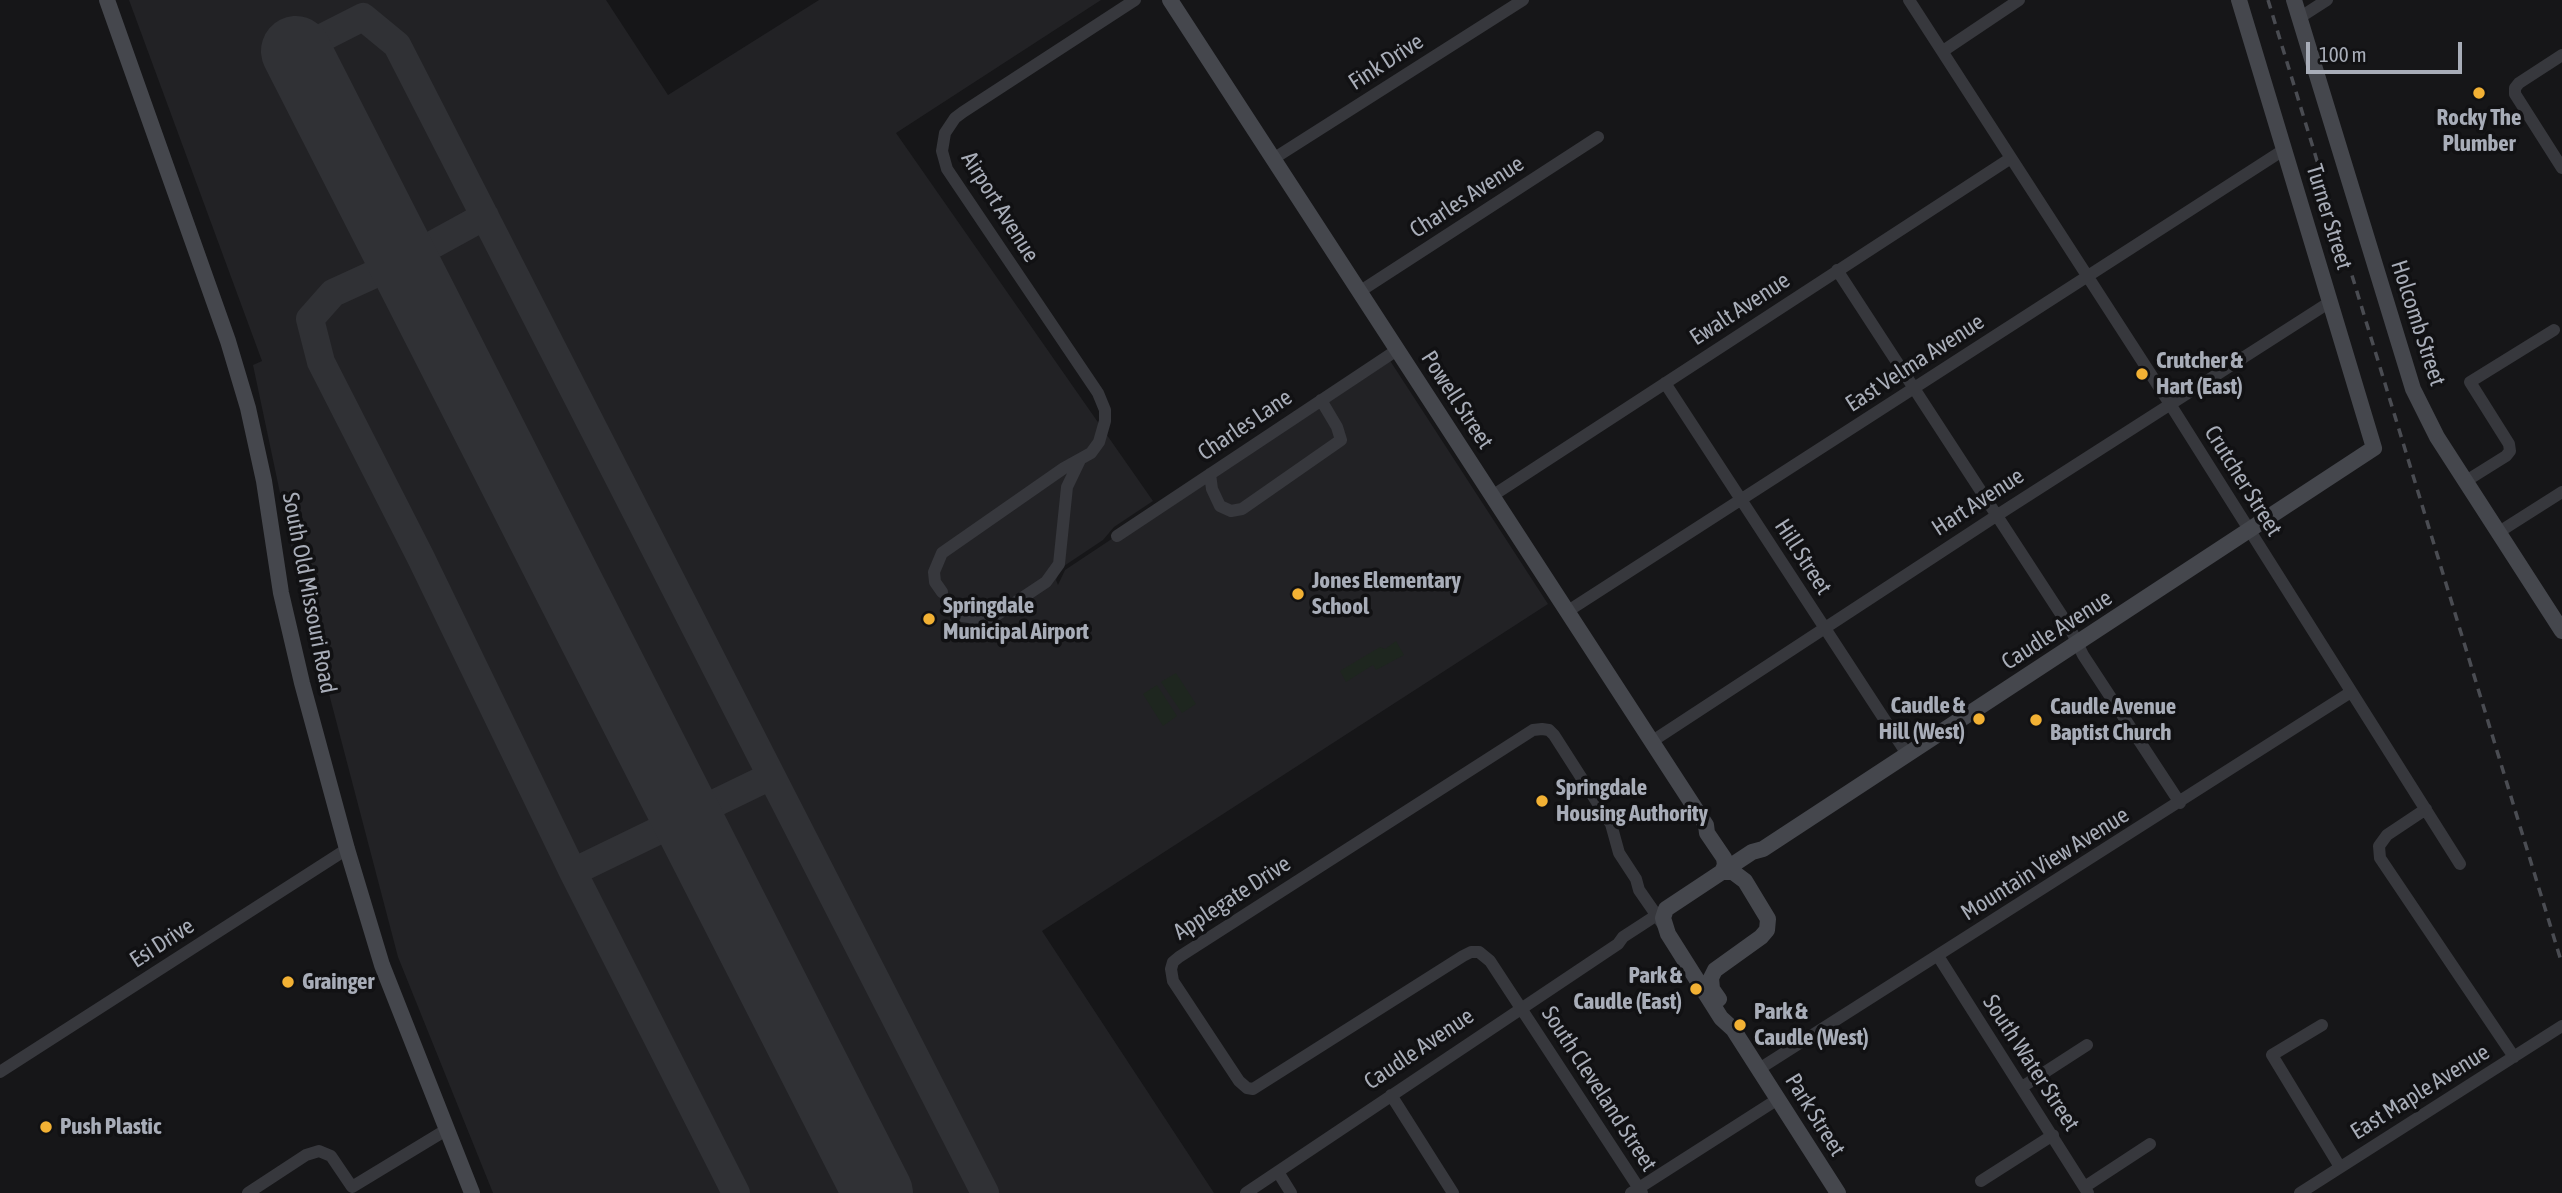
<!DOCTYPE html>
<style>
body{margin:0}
#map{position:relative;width:2562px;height:1193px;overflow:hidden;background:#161618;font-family:"Asap Condensed",sans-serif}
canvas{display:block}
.scale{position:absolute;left:2306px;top:42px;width:156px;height:32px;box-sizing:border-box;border:4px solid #a8adb8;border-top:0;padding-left:9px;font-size:21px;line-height:24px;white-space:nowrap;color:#a8adb8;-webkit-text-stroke:5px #111113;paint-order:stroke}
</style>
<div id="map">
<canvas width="2562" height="1193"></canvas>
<div class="scale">100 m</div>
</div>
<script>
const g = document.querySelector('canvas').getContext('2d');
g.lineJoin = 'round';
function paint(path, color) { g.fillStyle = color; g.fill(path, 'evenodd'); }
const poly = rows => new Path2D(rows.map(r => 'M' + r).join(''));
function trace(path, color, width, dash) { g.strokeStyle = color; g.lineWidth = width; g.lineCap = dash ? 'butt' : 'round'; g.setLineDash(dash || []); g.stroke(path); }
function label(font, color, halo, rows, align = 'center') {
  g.font = font + ' "Asap Condensed",sans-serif'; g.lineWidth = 7; g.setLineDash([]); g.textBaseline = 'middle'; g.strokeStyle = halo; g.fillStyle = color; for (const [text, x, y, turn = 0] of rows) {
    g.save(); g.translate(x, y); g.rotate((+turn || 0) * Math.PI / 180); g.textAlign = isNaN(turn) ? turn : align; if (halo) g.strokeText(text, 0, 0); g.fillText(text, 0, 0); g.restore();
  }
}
paint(poly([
 [129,0,606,0,668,95,819,0,1101,0,896,133,1153,501,1114,527,1103,540,1061,568,1056,580,1058,585,1065,570,1387,356,1548,604,1042,931,1214,1193,493,1193,398,957,295,564,253,365,262,361]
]), '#222225');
paint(poly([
 [1396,641,1404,655,1376,670,1373,665,1346,682,1340,671,1380,647,1385,649],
 [1176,673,1196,704,1182,713,1161,682],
 [1157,685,1177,716,1163,726,1143,694]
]), '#1e261f');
trace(poly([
 [296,51,363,17,397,45,985,1193],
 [485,216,403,261,333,293,310,319,321,362,421,558,573,872,736,1193],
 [573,872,771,776]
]), '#303135', 28);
trace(poly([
 [296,51,878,1193]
]), '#303135', 70);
trace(poly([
 [1909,0,2170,404,2460,864],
 [2299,18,2327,0],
 [1943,51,2019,0],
 [2562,55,2519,83,2515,88,2515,94,2562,168],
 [1273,159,1523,0],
 [1837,270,2070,628,2083,655,2180,803],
 [1359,292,1598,137],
 [1665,383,1907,754],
 [1210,474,1212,489,1220,506,1231,511,1242,509,1341,440,1337,427,1321,400],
 [2466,481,2506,456,2510,451,2509,444,2470,382,2554,330],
 [1492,496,2011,158],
 [2499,532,2562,492],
 [1117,536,1397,350],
 [942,592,935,582,934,572,942,553,1064,468,1091,453,1099,442,1105,421,1105,410,1098,393,947,169,942,151,945,133,955,118,963,112,1135,0],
 [948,601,955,611,962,616,984,619,995,616,1046,582,1059,564,1067,487,1080,460],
 [1568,611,2285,149],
 [1651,742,1996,516,2330,302],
 [2426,809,2387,835,2379,846,2380,858,2514,1057],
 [1938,956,2088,1193],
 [2322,1025,2272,1055,2340,1167],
 [1759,1069,2351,692],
 [0,1072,347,849],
 [2022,1087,2087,1045],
 [1391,1095,1453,1193],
 [1278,1172,1291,1193],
 [1981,1181,2053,1135],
 [2086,1186,2150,1144],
 [248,1193,306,1155,319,1151,331,1156,352,1187,446,1130],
 [1246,1193,1618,944,1623,937,1663,911],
 [1631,1193,1778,1099],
 [1642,1193,1490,961,1479,952,1471,952,1463,956,1253,1089,1247,1088,1239,1081,1173,981,1171,969,1173,962,1179,957,1533,730,1542,729,1549,730,1554,735,1611,824,1619,853,1636,879,1639,890,1664,926],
 [2300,1193,2562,1026]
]), '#37383d', 12);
trace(poly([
 [107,0,228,341,248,408,264,481,281,593,302,683,347,849,382,965,472,1193],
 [1170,0,1706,825,1707,833,1724,858,1725,865,1722,872],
 [2294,0,2413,389,2437,437,2562,631],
 [1719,999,1712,989,1711,978,1715,970,1761,937,1767,930,1768,919,1745,881,1733,872,1722,872],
 [1838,1193,1733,1029,1721,1018,1668,934,1663,918,1666,909,1752,852,1763,849,2374,448,2239,0]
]), '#45474d', 16);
trace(poly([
 [2268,0,2562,964]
]), '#4a4c52', 3.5, [9, 7]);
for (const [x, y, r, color] of [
 [2479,93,7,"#f2b134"],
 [2142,374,7,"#f2b134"],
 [1298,594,7,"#f2b134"],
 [929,619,7,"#f2b134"],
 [1979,719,7,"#f2b134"],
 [2036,720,7,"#f2b134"],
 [1542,801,7,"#f2b134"],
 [288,982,7,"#f2b134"],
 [1696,989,7,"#f2b134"],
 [1740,1025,7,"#f2b134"],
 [46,1127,7,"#f2b134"]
]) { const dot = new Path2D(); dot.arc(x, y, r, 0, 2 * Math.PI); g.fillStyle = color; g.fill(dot); trace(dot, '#111113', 2.5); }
label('23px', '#a8adb8', '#111113', [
 ["Fink Drive",1386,62,-33],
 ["Charles Avenue",1467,197,-33],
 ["Airport Avenue",1000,207,58],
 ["Turner Street",2329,217,73],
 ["Ewalt Avenue",1740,309,-33],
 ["Holcomb Street",2418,323,72],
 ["East Velma Avenue",1915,363,-33],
 ["Powell Street",1457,400,57],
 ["Charles Lane",1245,425,-34],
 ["Crutcher Street",2243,481,58],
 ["Hart Avenue",1978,502,-33],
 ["Hill Street",1803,557,57],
 ["South Old Missouri Road",309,593,79],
 ["Caudle Avenue",2057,630,-33],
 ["Mountain View Avenue",2045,864,-32],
 ["Applegate Drive",1232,898,-33],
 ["Esi Drive",162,943,-33],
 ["Caudle Avenue",1419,1049,-34],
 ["South Water Street",2031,1063,57],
 ["South Cleveland Street",1599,1089,57],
 ["East Maple Avenue",2420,1092,-32],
 ["Park Street",1815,1115,58]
]);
label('bold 23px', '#a8adb8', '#111113', [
 ["Rocky The",2479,118,"center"],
 ["Plumber",2479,144,"center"],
 ["Crutcher &",2156,361],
 ["Hart (East)",2156,387],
 ["Jones Elementary",1312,581],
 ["School",1312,607],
 ["Springdale",943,606],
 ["Municipal Airport",943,632],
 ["Caudle &",1965,706,"right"],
 ["Hill (West)",1965,732,"right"],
 ["Caudle Avenue",2050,707],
 ["Baptist Church",2050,733],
 ["Springdale",1556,788],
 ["Housing Authority",1556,814],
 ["Park &",1682,976,"right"],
 ["Caudle (East)",1682,1002,"right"],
 ["Grainger",302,982],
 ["Park &",1754,1012],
 ["Caudle (West)",1754,1038],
 ["Push Plastic",60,1127]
], 'left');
</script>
